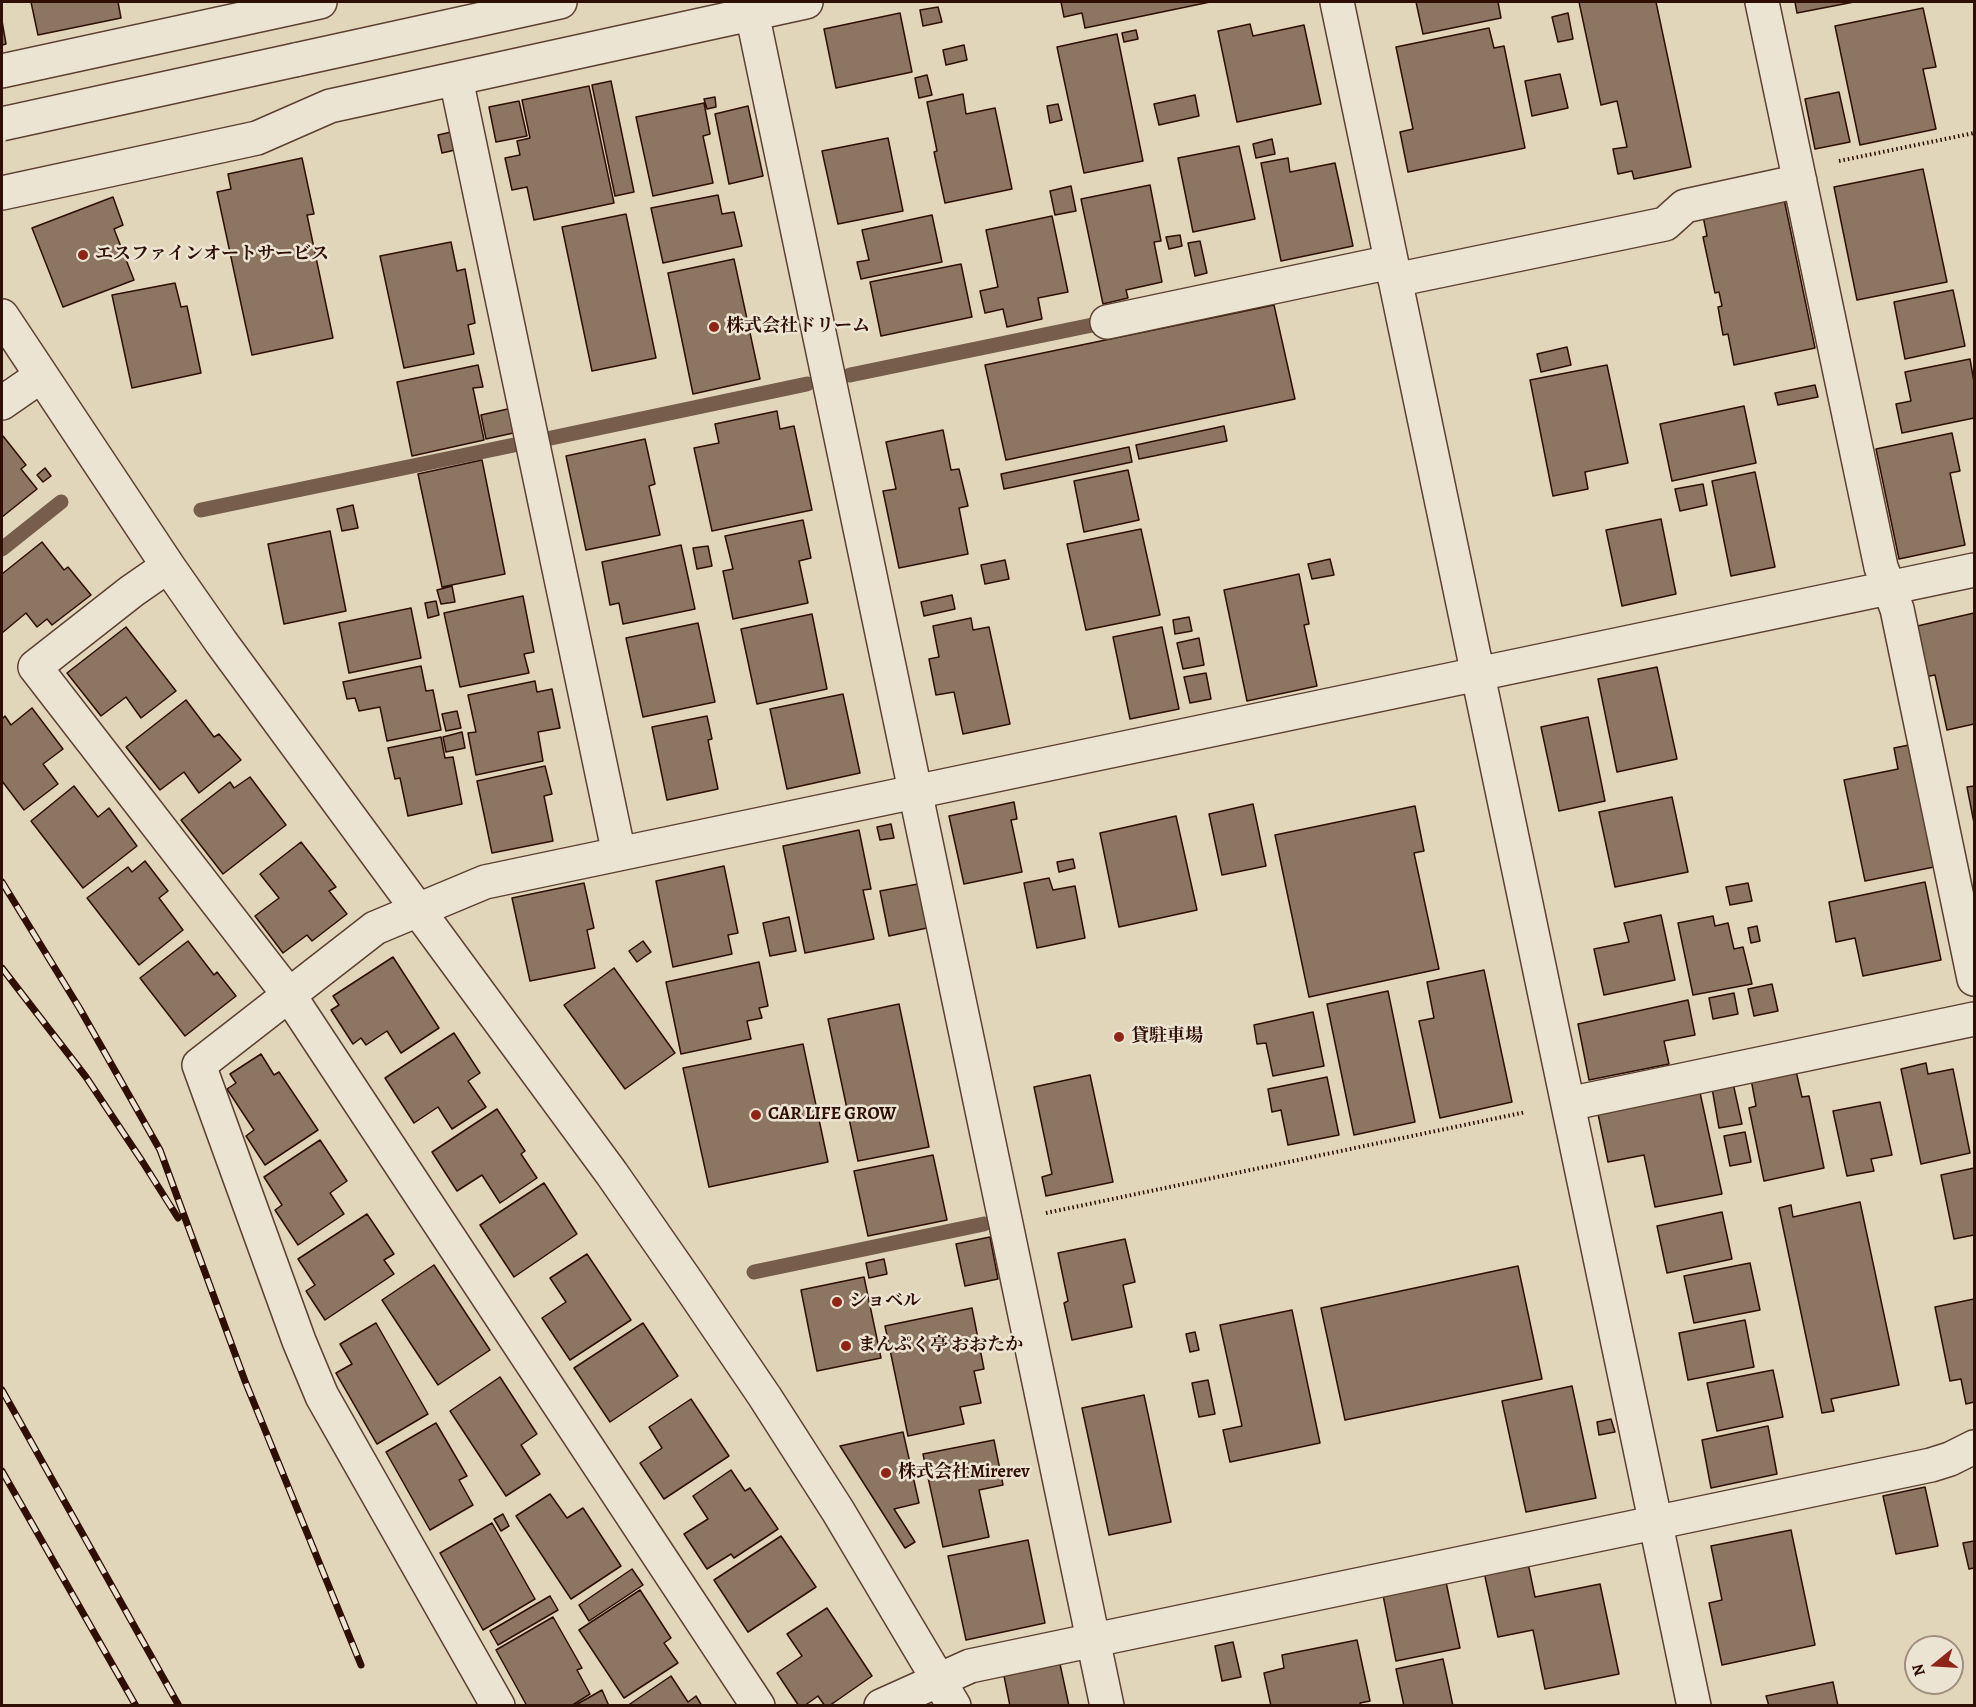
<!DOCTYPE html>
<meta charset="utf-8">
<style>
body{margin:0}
#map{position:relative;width:1976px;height:1707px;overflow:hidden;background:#e2d6ba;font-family:Alegreya,serif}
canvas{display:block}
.frame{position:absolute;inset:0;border:3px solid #2f0e03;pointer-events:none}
.north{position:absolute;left:1904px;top:1635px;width:60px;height:60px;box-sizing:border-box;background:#ece4d2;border:2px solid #a08e7f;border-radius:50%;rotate:252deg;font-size:16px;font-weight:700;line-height:24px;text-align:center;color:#2f0e03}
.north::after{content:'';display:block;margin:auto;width:21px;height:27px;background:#8f2418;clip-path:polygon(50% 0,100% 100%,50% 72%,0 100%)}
</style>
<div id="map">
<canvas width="1976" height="1707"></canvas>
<div class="frame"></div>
<div class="north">N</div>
</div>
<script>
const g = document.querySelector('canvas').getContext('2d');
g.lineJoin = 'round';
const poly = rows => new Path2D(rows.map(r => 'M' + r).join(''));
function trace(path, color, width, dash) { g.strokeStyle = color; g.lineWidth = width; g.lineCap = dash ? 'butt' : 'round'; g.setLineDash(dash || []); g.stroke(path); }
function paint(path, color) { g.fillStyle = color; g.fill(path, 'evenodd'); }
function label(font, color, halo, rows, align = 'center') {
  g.font = font + ' Alegreya,"Noto Serif JP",serif'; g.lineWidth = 5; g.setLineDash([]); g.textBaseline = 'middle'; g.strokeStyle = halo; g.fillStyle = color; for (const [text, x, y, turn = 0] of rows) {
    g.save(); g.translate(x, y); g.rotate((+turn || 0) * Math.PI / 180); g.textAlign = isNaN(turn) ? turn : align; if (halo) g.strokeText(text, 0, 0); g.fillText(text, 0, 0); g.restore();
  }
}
trace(poly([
 [850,375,1102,323],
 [551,438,807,384],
 [201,510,514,445],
 [2,549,61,502],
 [754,1272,984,1224]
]), '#765d4c', 15);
const building = poly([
 [31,2,118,2,121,18,38,35,31,2],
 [1061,2,1210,2,1085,28,1082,13,1064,17,1061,2],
 [1416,2,1498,2,1501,18,1423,34,1416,2],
 [1579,2,1656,2,1691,167,1634,179,1632,171,1618,174,1613,149,1627,147,1617,101,1601,105,1579,2],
 [1795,2,1854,2,1797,13,1795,2],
 [938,7,942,22,923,26,920,10,938,7],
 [1923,8,1936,67,1923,69,1936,129,1860,145,1835,26,1923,8],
 [900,13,912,72,836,88,824,29,900,13],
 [1568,13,1573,39,1558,42,1552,17,1568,13],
 [2,21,6,44,2,45,2,21],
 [1250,24,1253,36,1304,25,1321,104,1237,122,1218,31,1250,24],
 [1489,28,1494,48,1504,46,1525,148,1408,172,1400,132,1413,129,1396,47,1489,28],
 [1136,30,1138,39,1124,42,1122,33,1136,30],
 [1117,34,1143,161,1084,173,1057,47,1117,34],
 [964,45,967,60,946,65,943,50,964,45],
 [1560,74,1568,108,1532,116,1525,81,1560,74],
 [927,75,932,95,919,98,915,78,927,75],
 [611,81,634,192,615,196,592,85,611,81],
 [589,86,614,203,534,220,527,187,512,190,505,158,520,155,517,141,530,138,522,100,589,86],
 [1839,92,1850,142,1815,149,1805,99,1839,92],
 [963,94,966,114,995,108,1012,189,945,203,934,152,937,151,927,102,963,94],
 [1195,95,1199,116,1159,125,1154,104,1195,95],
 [715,97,716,107,707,109,704,99,715,97],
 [519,101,527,136,496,142,489,107,519,101],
 [704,103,710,134,703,136,713,183,653,196,636,117,704,103],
 [1058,104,1062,120,1050,123,1047,106,1058,104],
 [748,106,763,176,729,184,715,114,748,106],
 [451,132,455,150,442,153,438,135,451,132],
 [888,138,903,211,838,224,822,151,888,138],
 [1272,139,1275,154,1256,158,1253,144,1272,139],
 [1239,146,1255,219,1193,232,1178,158,1239,146],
 [302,158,314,214,307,215,333,338,252,355,217,192,231,189,228,174,302,158],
 [1288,158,1290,172,1335,163,1353,246,1281,261,1261,163,1288,158],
 [1923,169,1947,282,1857,300,1834,187,1923,169],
 [1150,185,1161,241,1154,242,1162,282,1126,290,1128,298,1103,304,1081,199,1150,185],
 [1071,186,1076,211,1055,215,1050,191,1071,186],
 [718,195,722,214,734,212,742,246,663,263,651,208,718,195],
 [113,197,123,225,114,229,134,280,63,307,32,228,113,197],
 [1784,199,1815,348,1734,365,1728,334,1723,335,1718,307,1722,306,1719,292,1715,293,1703,237,1707,236,1703,216,1784,199],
 [626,214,656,358,592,371,562,227,626,214],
 [932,215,942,262,861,279,857,262,869,260,862,230,932,215],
 [1052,216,1068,292,1038,298,1042,319,1007,327,1003,309,985,313,980,291,998,287,986,230,1052,216],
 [1180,235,1182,246,1169,249,1166,237,1180,235],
 [1200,241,1207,273,1195,276,1188,243,1200,241],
 [451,242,457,271,465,269,475,323,468,325,474,354,404,368,380,256,451,242],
 [734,259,760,379,693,394,668,273,734,259],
 [961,264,972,317,881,336,870,282,961,264],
 [175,283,181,307,187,306,201,373,132,388,112,295,175,283],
 [1953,290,1965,346,1905,359,1894,302,1953,290],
 [1274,305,1295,399,1006,460,985,365,1274,305],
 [1567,347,1571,365,1541,372,1537,354,1567,347],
 [1970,359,1974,382,1974,418,1902,433,1896,404,1911,401,1905,372,1970,359],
 [478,365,483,387,473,388,484,440,412,456,397,382,478,365],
 [1607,365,1628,463,1585,472,1588,489,1553,496,1530,380,1607,365],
 [1815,385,1818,397,1778,405,1775,393,1815,385],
 [1744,406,1756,463,1672,481,1660,424,1744,406],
 [512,408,518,432,486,439,481,415,512,408],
 [777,411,780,429,794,426,812,510,712,531,694,448,719,443,715,424,777,411],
 [1224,426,1227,441,1139,459,1136,445,1224,426],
 [943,430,951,470,959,469,968,506,959,508,968,554,899,568,883,491,896,489,886,442,943,430],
 [1952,433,1960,471,1950,473,1965,545,1899,559,1876,449,1952,433],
 [3,436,26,465,21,469,37,489,2,517,2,438,3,436],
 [645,439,655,484,649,486,660,535,586,550,566,456,645,439],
 [1129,447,1132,462,1004,489,1001,474,1129,447],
 [482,460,505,574,442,587,418,474,482,460],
 [45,468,51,476,43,482,37,475,45,468],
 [1128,470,1139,520,1084,532,1074,481,1128,470],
 [1755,472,1775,567,1731,576,1712,481,1755,472],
 [1703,484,1707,505,1680,511,1675,489,1703,484],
 [353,505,358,528,342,531,337,509,353,505],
 [1661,519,1676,594,1622,606,1606,530,1661,519],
 [803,520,811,558,799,561,808,603,733,619,723,571,733,569,725,536,803,520],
 [1141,529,1160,615,1086,630,1067,544,1141,529],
 [330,531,346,611,284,624,268,544,330,531],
 [42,542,64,570,68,567,91,595,52,625,47,619,37,627,26,613,2,633,2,574,42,542],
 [681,545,695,609,623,624,619,603,610,605,602,562,681,545],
 [708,546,712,566,697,569,693,548,708,546],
 [1330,559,1334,575,1312,579,1308,564,1330,559],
 [1005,560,1009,579,985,584,981,565,1005,560],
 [1299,574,1309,624,1304,625,1317,686,1247,701,1224,590,1299,574],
 [452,586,455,602,441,604,437,590,452,586],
 [952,595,955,609,924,616,921,602,952,595],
 [523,596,534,652,524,654,529,673,460,687,444,613,523,596],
 [436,601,439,615,428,618,425,603,436,601],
 [411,608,421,658,349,673,339,623,411,608],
 [1974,613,1974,724,1947,730,1935,675,1924,677,1913,627,1974,613],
 [812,614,827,689,757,704,741,629,812,614],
 [1189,617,1192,631,1175,634,1173,620,1189,617],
 [971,618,973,630,989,627,1010,724,963,734,954,692,936,695,929,659,939,657,933,626,971,618],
 [698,623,715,702,643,717,626,638,698,623],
 [126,627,176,691,141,718,126,697,101,716,67,673,126,627],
 [1162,627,1179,709,1130,719,1113,637,1162,627],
 [1199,638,1204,665,1183,669,1177,643,1199,638],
 [421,666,426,691,433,690,441,730,387,741,380,707,359,711,355,698,347,699,343,682,421,666],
 [1657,667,1677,759,1617,772,1598,679,1657,667],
 [1206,673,1211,699,1190,703,1184,677,1206,673],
 [535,681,537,692,552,689,560,728,538,732,543,761,476,775,468,733,476,732,468,695,535,681],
 [843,694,860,773,787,789,770,709,843,694],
 [186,700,214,737,219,734,241,760,199,793,184,772,160,790,126,747,186,700],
 [32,708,63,749,43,764,58,784,24,810,2,781,2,719,5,716,11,725,32,708],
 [457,711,461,728,446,731,442,714,457,711],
 [707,716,712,739,708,740,718,789,667,800,652,727,707,716],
 [1588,717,1605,801,1559,811,1541,727,1588,717],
 [462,732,465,748,446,752,443,737,462,732],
 [441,737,445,758,453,757,462,804,408,816,400,778,395,779,388,748,441,737],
 [1909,745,1934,867,1865,881,1844,780,1898,769,1894,748,1909,745],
 [545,766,552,794,544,796,553,841,492,853,477,781,545,766],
 [250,777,286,825,223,874,181,820,230,782,234,788,250,777],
 [74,786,98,817,109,808,137,846,83,888,31,821,74,786],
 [1974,786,1974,823,1967,787,1974,786],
 [1672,797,1688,872,1615,887,1599,812,1672,797],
 [1014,802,1017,819,1011,820,1022,872,964,884,949,816,1014,802],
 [1253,804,1266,866,1222,875,1209,814,1253,804],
 [1415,806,1424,851,1414,853,1439,969,1309,997,1275,835,1415,806],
 [1176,816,1197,910,1119,927,1100,833,1176,816],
 [891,824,894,838,880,840,877,827,891,824],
 [859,830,871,889,863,890,874,939,805,953,783,846,859,830],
 [301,842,336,887,329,891,347,914,312,941,307,935,283,953,255,916,279,898,260,874,301,842],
 [1073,859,1075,868,1059,872,1057,862,1073,859],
 [145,861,168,891,159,898,183,930,139,965,87,898,128,867,132,872,145,861],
 [724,866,738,933,728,935,732,954,673,967,656,881,724,866],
 [1049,878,1053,890,1075,886,1085,938,1037,948,1024,883,1049,878],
 [1925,882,1941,960,1863,976,1855,938,1836,942,1829,902,1925,882],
 [584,883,594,928,587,930,595,968,530,981,512,898,584,883],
 [1748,883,1752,901,1730,905,1726,887,1748,883],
 [918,884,927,928,889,936,880,891,918,884],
 [1661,915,1675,980,1604,995,1594,949,1629,942,1624,923,1661,915],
 [1713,916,1715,926,1728,923,1734,949,1743,947,1752,984,1693,995,1678,923,1713,916],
 [789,917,796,951,770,956,763,923,789,917],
 [1757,926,1760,941,1751,943,1748,928,1757,926],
 [188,941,214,975,217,972,236,996,185,1036,140,978,188,941],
 [643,941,651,952,637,962,629,951,643,941],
 [393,957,439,1028,401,1053,387,1031,366,1045,361,1038,353,1044,331,1010,339,1005,333,996,393,957],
 [759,962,768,1006,759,1008,762,1018,747,1021,751,1039,681,1054,666,982,759,962],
 [614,968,675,1053,625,1089,564,1005,614,968],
 [1484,970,1512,1102,1440,1118,1419,1021,1434,1018,1427,982,1484,970],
 [1772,984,1778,1011,1754,1016,1748,989,1772,984],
 [1388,991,1415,1122,1354,1135,1327,1004,1388,991],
 [1734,993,1738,1014,1713,1019,1709,998,1734,993],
 [1688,1000,1695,1035,1664,1041,1669,1064,1589,1080,1578,1024,1688,1000],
 [899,1004,929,1147,858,1161,828,1019,899,1004],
 [1313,1012,1324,1066,1273,1076,1266,1043,1257,1044,1254,1025,1313,1012],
 [454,1033,480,1073,468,1081,486,1107,452,1129,438,1107,414,1123,385,1078,454,1033],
 [803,1044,828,1162,709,1187,683,1068,803,1044],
 [261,1054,274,1075,279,1072,318,1130,265,1165,246,1136,254,1130,227,1089,236,1083,230,1074,261,1054],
 [1926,1063,1928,1074,1953,1069,1970,1153,1921,1164,1901,1069,1926,1063],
 [1796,1071,1802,1097,1809,1096,1824,1168,1764,1181,1749,1108,1756,1106,1751,1079,1796,1071],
 [1090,1075,1113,1182,1046,1196,1042,1177,1052,1174,1034,1087,1090,1075],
 [1327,1077,1339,1135,1288,1145,1281,1110,1272,1112,1268,1089,1327,1077],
 [1733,1083,1742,1124,1719,1128,1712,1088,1733,1083],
 [1699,1088,1722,1194,1655,1207,1644,1155,1608,1162,1597,1109,1699,1088],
 [1880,1102,1892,1155,1871,1159,1874,1171,1847,1176,1833,1111,1880,1102],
 [497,1109,525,1151,521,1154,537,1178,500,1203,482,1175,457,1191,432,1152,497,1109],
 [1745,1132,1751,1162,1730,1166,1724,1136,1745,1132],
 [320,1140,347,1181,330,1193,344,1214,298,1245,275,1210,282,1205,264,1177,320,1140],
 [933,1155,947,1220,868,1236,854,1171,933,1155],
 [1974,1168,1974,1235,1954,1239,1941,1175,1974,1168],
 [544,1183,577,1234,514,1277,480,1225,544,1183],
 [1860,1202,1899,1385,1831,1399,1834,1411,1822,1413,1779,1208,1791,1205,1793,1217,1860,1202],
 [1722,1212,1732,1259,1667,1273,1657,1226,1722,1212],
 [367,1214,394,1254,384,1260,394,1274,325,1320,306,1291,315,1285,298,1259,367,1214],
 [990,1237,998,1279,965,1286,956,1244,990,1237],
 [1125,1239,1135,1282,1123,1285,1132,1327,1072,1340,1064,1303,1068,1301,1058,1253,1125,1239],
 [587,1254,631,1320,570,1360,542,1318,566,1302,550,1278,587,1254],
 [884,1259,887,1274,869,1278,866,1263,884,1259],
 [1750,1263,1760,1310,1694,1323,1684,1276,1750,1263],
 [434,1265,490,1350,438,1385,382,1300,434,1265],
 [1518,1266,1542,1379,1345,1420,1321,1308,1518,1266],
 [864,1277,881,1358,817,1371,801,1290,864,1277],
 [1974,1299,1974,1402,1966,1404,1961,1379,1950,1381,1935,1307,1974,1299],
 [972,1308,984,1369,974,1371,981,1403,960,1407,964,1424,908,1436,885,1326,972,1308],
 [1292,1310,1320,1443,1230,1462,1223,1430,1242,1426,1220,1325,1292,1310],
 [1745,1320,1754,1367,1688,1380,1679,1333,1745,1320],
 [376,1323,428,1414,377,1444,336,1373,352,1364,340,1344,376,1323],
 [643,1323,678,1376,610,1422,574,1368,643,1323],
 [1195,1332,1199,1350,1190,1352,1186,1334,1195,1332],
 [1773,1370,1783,1417,1717,1431,1707,1383,1773,1370],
 [500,1377,537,1434,521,1445,540,1474,506,1496,450,1411,500,1377],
 [1208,1380,1215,1414,1199,1417,1192,1383,1208,1380],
 [1572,1386,1596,1498,1526,1512,1502,1401,1572,1386],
 [1144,1395,1171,1522,1109,1535,1082,1408,1144,1395],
 [691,1399,729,1456,664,1499,640,1463,662,1448,649,1427,691,1399],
 [1611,1419,1615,1432,1599,1435,1597,1422,1611,1419],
 [436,1423,467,1476,459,1480,473,1505,430,1530,386,1452,436,1423],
 [1768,1426,1777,1474,1711,1488,1702,1440,1768,1426],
 [903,1432,919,1503,894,1509,915,1542,905,1548,840,1446,903,1432],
 [994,1440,1003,1485,979,1490,989,1537,943,1547,923,1454,994,1440],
 [731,1470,745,1491,750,1488,778,1529,734,1558,731,1554,707,1569,684,1534,708,1519,693,1496,731,1470],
 [1925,1487,1938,1546,1896,1554,1883,1496,1925,1487],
 [550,1494,567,1518,583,1508,621,1566,571,1599,516,1516,550,1494],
 [503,1514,509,1526,501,1531,494,1519,503,1514],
 [492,1523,535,1599,483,1630,440,1553,492,1523],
 [1791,1530,1815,1645,1722,1665,1709,1603,1722,1600,1711,1546,1791,1530],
 [781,1536,816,1587,748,1632,714,1580,781,1536],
 [1028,1540,1045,1623,966,1640,948,1556,1028,1540],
 [1974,1541,1974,1568,1969,1569,1963,1543,1974,1541],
 [1528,1563,1535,1597,1600,1584,1619,1674,1545,1689,1533,1630,1498,1637,1484,1572,1528,1563],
 [632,1569,643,1585,589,1621,579,1605,632,1569],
 [1446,1582,1460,1648,1396,1661,1383,1595,1446,1582],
 [640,1590,671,1638,664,1643,678,1663,624,1698,579,1630,640,1590],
 [550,1596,558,1610,498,1645,490,1631,550,1596],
 [827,1608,872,1676,829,1706,825,1706,818,1696,804,1706,799,1706,777,1673,802,1656,787,1634,827,1608],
 [553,1617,582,1668,577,1670,590,1694,571,1706,527,1706,496,1650,553,1617],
 [1357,1640,1370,1701,1360,1703,1361,1706,1271,1706,1264,1673,1284,1668,1282,1655,1357,1640],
 [1233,1642,1241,1677,1222,1681,1215,1646,1233,1642],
 [1443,1659,1453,1706,1404,1706,1396,1669,1443,1659],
 [1060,1664,1069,1706,1010,1706,1004,1676,1060,1664],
 [671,1676,688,1702,696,1696,702,1706,627,1706,671,1676],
 [1833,1682,1838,1706,1769,1706,1766,1696,1833,1682],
 [602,1690,609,1706,574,1706,602,1690]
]);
paint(building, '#8c7662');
trace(building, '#2f0e03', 1.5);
const minor = poly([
 [1337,2,1694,1706],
 [1762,2,1881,567,1897,609,1974,979],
 [752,13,1107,1706],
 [295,60,560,2],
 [2,71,320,2],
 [456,79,619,854],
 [2,193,257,138,330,106,806,2],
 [1395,280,1665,224,1685,206,1800,181],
 [2,316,168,566,221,642,612,1174,689,1285,765,1397,838,1511,954,1706],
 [1107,322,1391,262],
 [2,403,41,376],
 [168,566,132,591,35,667,289,995,758,1706],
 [1568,1104,1974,1019],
 [498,1706,322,1396,299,1341,199,1065,375,928,485,882,1974,570],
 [881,1706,970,1666,1931,1465,1950,1459,1974,1447]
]);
trace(minor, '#5c4031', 36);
trace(poly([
 [1839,161,1974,133],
 [1046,1213,1526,1112]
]), '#2f0e03', 4, [1.5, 3]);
trace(minor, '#ece4d2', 33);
const rail = poly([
 [2,882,80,1009,160,1150,245,1381,361,1665],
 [2,968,86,1077,142,1161,178,1218],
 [2,1390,179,1706],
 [2,1471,136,1706]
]);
trace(rail, '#2f0e03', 7);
trace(rail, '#ece4d2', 4.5, [14]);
const minorBridge = poly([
 [2,124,295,60]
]);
trace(minorBridge, '#5c4031', 36, []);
trace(minorBridge, '#ece4d2', 33);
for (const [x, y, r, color] of [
 [83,255,6,"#8f2418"],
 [714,327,6,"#8f2418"],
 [1119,1037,6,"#8f2418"],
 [756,1115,6,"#8f2418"],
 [837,1302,6,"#8f2418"],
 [846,1346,6,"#8f2418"],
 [886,1473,6,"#8f2418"]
]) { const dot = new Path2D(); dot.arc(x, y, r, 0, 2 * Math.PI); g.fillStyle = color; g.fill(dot); trace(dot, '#ece4d2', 2); }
label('bold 18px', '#2f0e03', '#ece4d2', [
 ["エスファインオートサービス",95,255],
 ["株式会社ドリーム",726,327],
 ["貸駐車場",1131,1037],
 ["CAR LIFE GROW",768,1115],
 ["ショベル",849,1302],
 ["まんぷく亭 おおたか",858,1346],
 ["株式会社Mirerev",898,1473]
], 'left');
</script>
